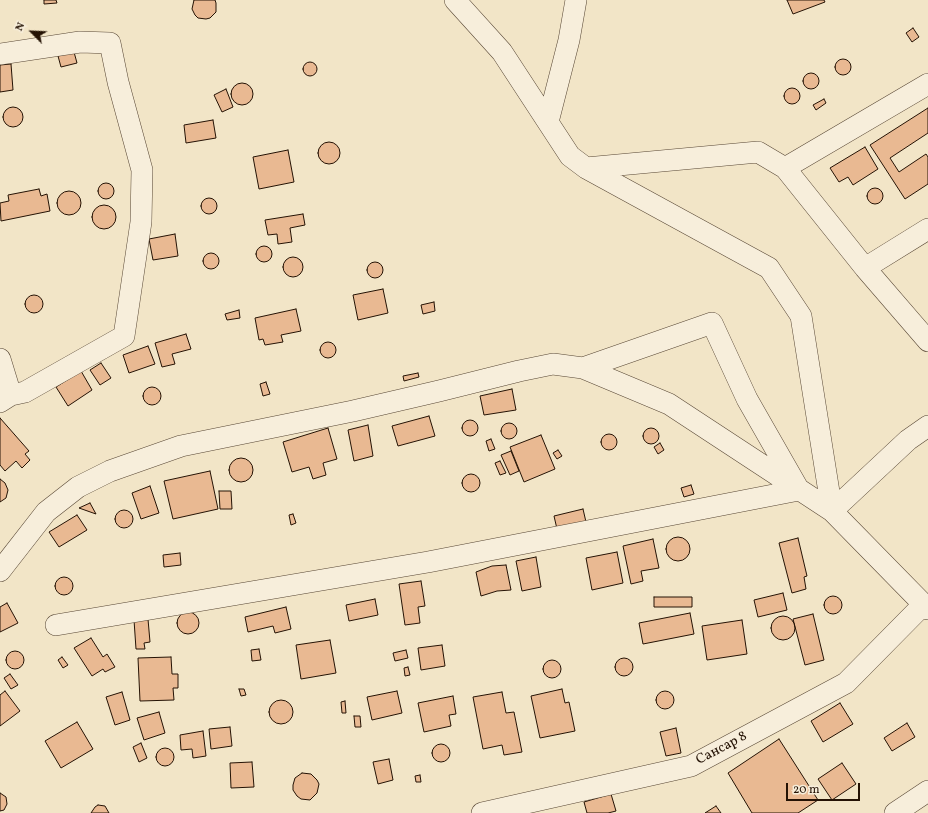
<!DOCTYPE html>
<meta charset="utf-8">
<style>
body{margin:0}
#map{position:relative;width:928px;height:813px;overflow:hidden;background:#f2e5c7;font-family:Vollkorn,serif}
canvas{display:block}
.north{position:absolute;left:12px;top:12px;width:40px;height:40px;-webkit-text-stroke:3px #f7eedb;paint-order:stroke;rotate:294deg;font-size:11px;font-weight:700;line-height:16px;text-align:center;color:#241204}
.north::after{content:'';display:block;margin:auto;width:14px;height:18px;background:#241204;clip-path:polygon(50% 0,100% 100%,50% 72%,0 100%)}
.scale{position:absolute;left:786px;top:783px;width:74px;height:18px;box-sizing:border-box;border:2px solid #241204;border-top:0;padding-left:5px;font-size:12px;line-height:14px;white-space:nowrap;color:#241204;-webkit-text-stroke:3px #f7eedb;paint-order:stroke}
</style>
<div id="map">
<canvas width="928" height="813"></canvas>
<div class="north">N</div>
<div class="scale">20 m</div>
</div>
<script>
const g = document.querySelector('canvas').getContext('2d');
g.lineJoin = 'round';
function paint(path, color) { g.fillStyle = color; g.fill(path, 'evenodd'); }
const poly = rows => new Path2D(rows.map(r => 'M' + r).join(''));
function trace(path, color, width, dash) { g.strokeStyle = color; g.lineWidth = width; g.lineCap = dash ? 'butt' : 'round'; g.setLineDash(dash || []); g.stroke(path); }
function label(font, color, halo, rows, align = 'center') {
  g.font = font + ' Vollkorn,serif'; g.lineWidth = 3; g.setLineDash([]); g.textBaseline = 'middle'; g.strokeStyle = halo; g.fillStyle = color; for (const [text, x, y, turn = 0] of rows) {
    g.save(); g.translate(x, y); g.rotate((+turn || 0) * Math.PI / 180); g.textAlign = isNaN(turn) ? turn : align; if (halo) g.strokeText(text, 0, 0); g.fillText(text, 0, 0); g.restore();
  }
}
const building = poly([
 [44,0,56,0,57,3,44,4,44,0],
 [194,0,215,0,216,3,216,12,210,18,206,19,198,18,195,15,192,9,194,0],
 [787,0,824,0,825,2,793,14,787,0],
 [913,28,919,37,912,42,906,33,913,28],
 [74,52,77,63,61,67,58,56,74,52],
 '835 67a8 8 0 1 1 16 0a8 8 0 1 1-16 0Z',
 '303 69a7 7 0 1 1 14 0a7 7 0 1 1-14 0Z',
 [11,64,13,90,0,92,0,65,11,64],
 '803 81a8 8 0 1 1 16 0a8 8 0 1 1-16 0Z',
 '231 94a11 11 0 1 1 22 0a11 11 0 1 1-22 0Z',
 '784 96a8 8 0 1 1 16 0a8 8 0 1 1-16 0Z',
 [226,89,233,107,222,112,214,95,226,89],
 [824,99,826,103,816,110,813,105,824,99],
 '3 117a10 10 0 1 1 20 0a10 10 0 1 1-20 0Z',
 [928,108,928,133,890,158,899,172,926,154,928,157,928,184,905,199,870,145,928,108],
 [213,120,216,138,186,143,184,125,213,120],
 '318 153a11 11 0 1 1 22 0a11 11 0 1 1-22 0Z',
 [865,147,878,169,853,185,848,177,839,182,830,168,865,147],
 [288,150,294,182,259,189,253,157,288,150],
 '98 191a8 8 0 1 1 16 0a8 8 0 1 1-16 0Z',
 '867 196a8 8 0 1 1 16 0a8 8 0 1 1-16 0Z',
 [39,189,41,196,47,194,50,211,1,221,0,203,9,201,8,195,39,189],
 '57 203a12 12 0 1 1 24 0a12 12 0 1 1-24 0Z',
 '201 206a8 8 0 1 1 16 0a8 8 0 1 1-16 0Z',
 '92 217a12 12 0 1 1 24 0a12 12 0 1 1-24 0Z',
 [303,214,305,225,290,228,292,242,278,244,277,234,268,235,265,220,303,214],
 [175,234,178,256,153,260,149,239,175,234],
 '256 254a8 8 0 1 1 16 0a8 8 0 1 1-16 0Z',
 '203 261a8 8 0 1 1 16 0a8 8 0 1 1-16 0Z',
 '283 267a10 10 0 1 1 20 0a10 10 0 1 1-20 0Z',
 '367 270a8 8 0 1 1 16 0a8 8 0 1 1-16 0Z',
 [383,289,388,313,358,320,353,295,383,289],
 '25 304a9 9 0 1 1 18 0a9 9 0 1 1-18 0Z',
 [434,302,435,311,423,314,421,305,434,302],
 [296,309,301,331,281,335,283,342,265,345,263,339,259,340,255,318,296,309],
 [239,310,240,318,227,320,225,314,239,310],
 [186,334,191,349,172,354,175,364,162,367,155,343,186,334],
 '320 350a8 8 0 1 1 16 0a8 8 0 1 1-16 0Z',
 [148,346,155,364,129,373,123,355,148,346],
 [101,363,111,378,100,385,90,370,101,363],
 [81,371,92,390,68,406,56,387,81,371],
 [418,373,419,377,404,381,403,376,418,373],
 [266,382,270,394,263,396,260,384,266,382],
 '143 396a9 9 0 1 1 18 0a9 9 0 1 1-18 0Z',
 [512,389,516,410,484,415,480,396,512,389],
 [429,416,435,436,398,446,392,426,429,416],
 [0,418,29,451,25,454,30,460,22,468,16,461,5,471,0,465,0,418],
 '462 428a8 8 0 1 1 16 0a8 8 0 1 1-16 0Z',
 '501 431a8 8 0 1 1 16 0a8 8 0 1 1-16 0Z',
 [368,425,373,456,354,461,348,430,368,425],
 '643 436a8 8 0 1 1 16 0a8 8 0 1 1-16 0Z',
 [328,428,337,459,323,463,326,475,313,479,309,467,292,472,283,442,328,428],
 '601 442a8 8 0 1 1 16 0a8 8 0 1 1-16 0Z',
 [541,435,555,469,524,482,510,447,541,435],
 [491,439,495,449,489,451,486,441,491,439],
 [660,443,664,450,658,454,654,447,660,443],
 [558,450,562,456,557,459,553,453,558,450],
 [511,451,519,471,510,475,501,455,511,451],
 '229 470a12 12 0 1 1 24 0a12 12 0 1 1-24 0Z',
 [500,461,506,473,500,475,495,463,500,461],
 [210,471,218,509,173,519,164,481,210,471],
 '462 483a9 9 0 1 1 18 0a9 9 0 1 1-18 0Z',
 [0,479,5,483,8,490,6,498,0,502,0,479],
 [691,485,694,494,684,497,681,488,691,485],
 [150,486,159,513,141,519,132,493,150,486],
 [219,491,231,491,232,509,220,509,219,491],
 [90,503,96,514,79,508,90,503],
 [583,509,586,522,557,529,554,516,583,509],
 '115 519a9 9 0 1 1 18 0a9 9 0 1 1-18 0Z',
 [293,514,296,523,291,525,289,515,293,514],
 [77,515,87,530,59,547,49,532,77,515],
 '666 549a12 12 0 1 1 24 0a12 12 0 1 1-24 0Z',
 [798,538,807,576,804,577,806,589,792,593,779,543,798,538],
 [653,539,659,568,641,571,643,581,631,584,623,546,653,539],
 [617,552,623,583,592,590,586,558,617,552],
 [180,553,181,565,164,567,163,555,180,553],
 [536,557,541,587,522,591,516,561,536,557],
 [506,565,511,590,497,591,481,596,476,572,492,566,506,565],
 '55 586a9 9 0 1 1 18 0a9 9 0 1 1-18 0Z',
 [421,581,425,606,418,607,420,623,405,625,399,584,421,581],
 [783,593,787,610,758,617,754,600,783,593],
 '824 605a9 9 0 1 1 18 0a9 9 0 1 1-18 0Z',
 [654,597,692,597,692,607,654,607,654,597],
 [375,599,378,615,349,621,346,605,375,599],
 [7,603,18,623,0,632,0,607,7,603],
 [286,607,291,629,275,633,273,626,248,632,245,617,286,607],
 '177 623a11 11 0 1 1 22 0a11 11 0 1 1-22 0Z',
 [690,613,694,634,643,644,639,623,690,613],
 [813,614,824,660,805,665,793,619,813,614],
 '771 628a12 12 0 1 1 24 0a12 12 0 1 1-24 0Z',
 [148,619,150,642,144,643,145,649,136,649,134,620,148,619],
 [742,620,747,654,707,660,702,626,742,620],
 [91,638,103,657,107,654,115,667,105,672,103,669,92,676,74,648,91,638],
 [330,640,336,673,301,679,296,645,330,640],
 [442,645,445,666,421,670,418,648,442,645],
 [259,649,261,660,252,661,251,650,259,649],
 [406,650,408,658,395,661,393,653,406,650],
 '6 660a9 9 0 1 1 18 0a9 9 0 1 1-18 0Z',
 [62,657,68,665,63,668,58,660,62,657],
 [171,657,172,674,178,674,178,688,173,688,174,700,140,701,138,658,171,657],
 '615 667a9 9 0 1 1 18 0a9 9 0 1 1-18 0Z',
 '543 669a9 9 0 1 1 18 0a9 9 0 1 1-18 0Z',
 [408,667,410,675,405,676,404,668,408,667],
 [10,674,18,685,11,689,4,678,10,674],
 [239,689,244,689,246,695,241,696,239,689],
 [562,689,565,703,569,702,575,731,540,738,531,696,562,689],
 [5,691,20,711,0,726,0,695,5,691],
 [397,691,402,713,372,720,367,697,397,691],
 '656 700a9 9 0 1 1 18 0a9 9 0 1 1-18 0Z',
 [122,692,130,720,115,725,106,697,122,692],
 [502,692,506,713,514,712,522,752,504,755,502,745,483,749,473,697,502,692],
 [453,696,456,714,449,715,451,726,424,732,418,703,453,696],
 '269 712a12 12 0 1 1 24 0a12 12 0 1 1-24 0Z',
 [345,701,346,713,342,713,341,702,345,701],
 [840,703,853,724,823,742,811,721,840,703],
 [159,712,165,733,144,740,137,718,159,712],
 [354,716,360,716,361,727,355,727,354,716],
 [77,722,93,749,61,768,45,741,77,722],
 [907,723,915,737,892,751,884,738,907,723],
 [230,727,232,746,211,749,209,729,230,727],
 [676,728,681,753,666,756,660,732,676,728],
 [203,731,206,756,193,758,192,749,181,750,180,735,203,731],
 [779,739,818,800,798,813,752,813,728,773,779,739],
 [141,743,147,758,139,762,133,747,141,743],
 '432 753a9 9 0 1 1 18 0a9 9 0 1 1-18 0Z',
 '156 757a9 9 0 1 1 18 0a9 9 0 1 1-18 0Z',
 [389,759,393,780,378,784,373,762,389,759],
 [252,762,254,787,231,788,230,763,252,762],
 [842,763,856,784,832,800,818,779,842,763],
 [302,773,311,774,317,780,319,784,317,793,310,800,301,799,297,796,293,790,293,785,295,778,302,773],
 [420,775,421,782,416,782,415,776,420,775],
 [0,793,6,797,7,804,4,810,0,811,0,793],
 [611,794,616,811,608,813,587,813,584,802,611,794],
 [98,805,105,806,109,813,91,813,95,807,98,805],
 [716,806,721,813,705,813,716,806]
]);
paint(building, '#e9b992');
trace(building, '#241204', 1);
const minor = poly([
 [455,0,502,52,570,156,586,168,769,268,801,316,832,511],
 [0,54,80,42,110,43,118,82,142,170,141,222,124,336,25,392,11,395,0,402],
 [548,122,569,40,576,0],
 [586,168,758,152,785,168,865,268,928,341],
 [785,168,928,84],
 [865,268,928,229],
 [0,359,11,395],
 [832,511,908,440,928,426],
 [0,571,46,512,78,487,110,471,181,446,353,411,439,391,519,371,553,364,583,368,669,404,832,511,928,609],
 [56,625,428,562,799,490,747,399,712,323,583,368],
 [482,813,691,766,846,683,923,605],
 [895,813,928,791]
]);
trace(minor, '#584735', 22);
trace(minor, '#f7eedb', 21);
label('14px', '#241204', '#f7eedb', [
 ["Сансар 8",722,749,-28]
]);
</script>
